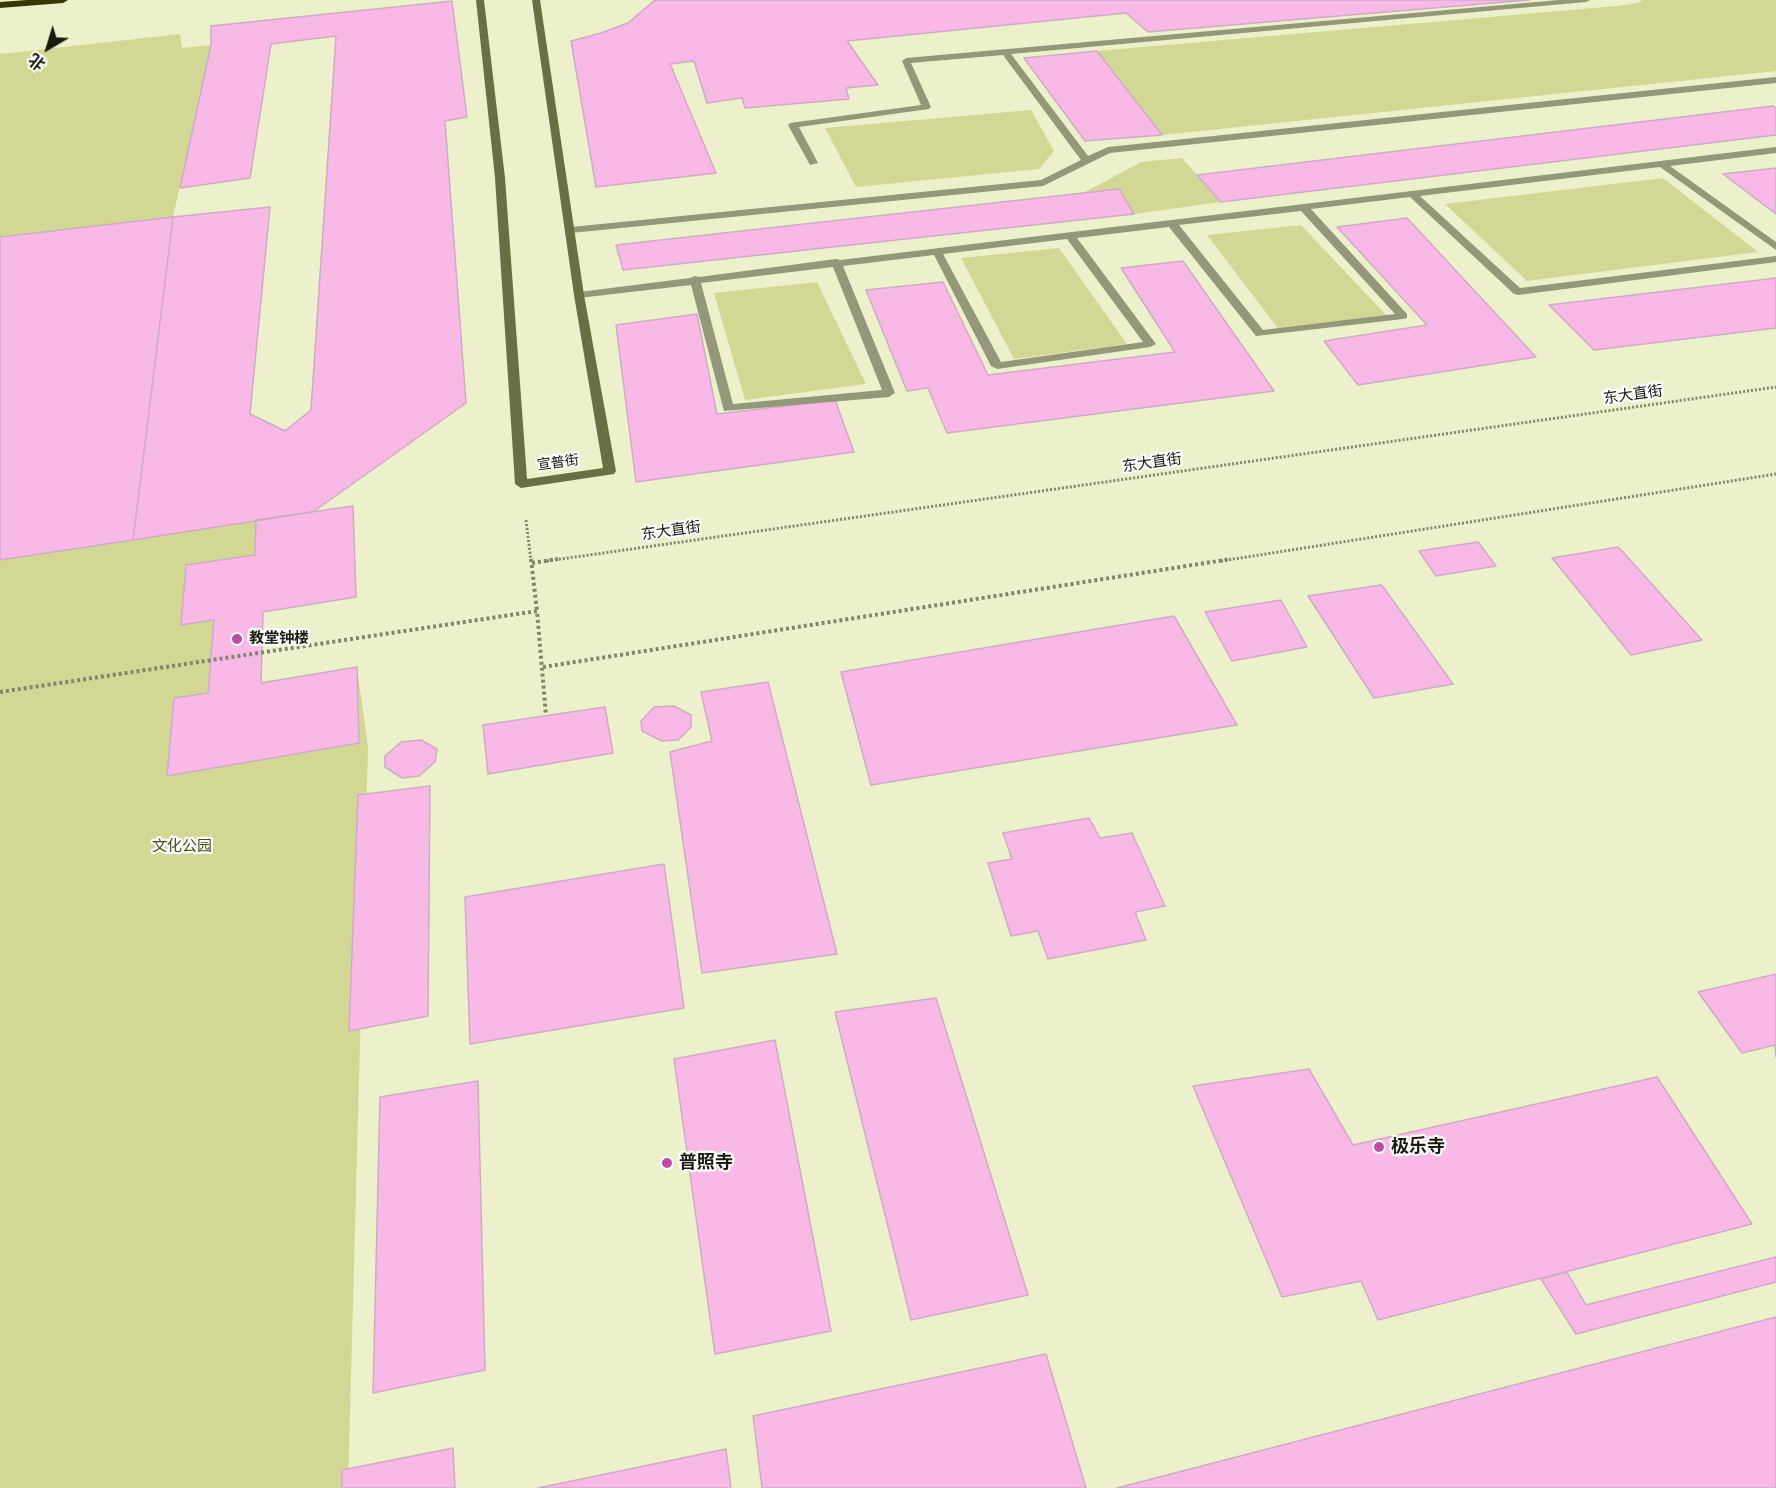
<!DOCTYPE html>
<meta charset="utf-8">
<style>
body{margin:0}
#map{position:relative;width:1776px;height:1488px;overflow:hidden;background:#edf1cb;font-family:"Noto Sans","Noto Sans SC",sans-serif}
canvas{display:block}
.north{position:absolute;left:18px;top:18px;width:60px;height:60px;-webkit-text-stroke:4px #fff;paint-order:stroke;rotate:218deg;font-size:16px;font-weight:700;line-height:24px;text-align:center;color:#1a1b0e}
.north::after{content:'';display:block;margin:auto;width:21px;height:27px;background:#1a1b0e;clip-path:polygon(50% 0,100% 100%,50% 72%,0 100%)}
</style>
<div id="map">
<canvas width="1776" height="1488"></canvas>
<div class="north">北</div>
</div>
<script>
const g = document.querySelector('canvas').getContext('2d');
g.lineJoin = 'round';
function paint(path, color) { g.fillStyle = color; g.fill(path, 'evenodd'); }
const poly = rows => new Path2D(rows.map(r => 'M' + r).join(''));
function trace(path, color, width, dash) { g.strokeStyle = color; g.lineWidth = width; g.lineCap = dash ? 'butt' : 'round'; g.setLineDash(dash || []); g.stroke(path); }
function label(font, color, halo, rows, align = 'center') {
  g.font = font + ' "Noto Sans","Noto Sans SC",sans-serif'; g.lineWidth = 4.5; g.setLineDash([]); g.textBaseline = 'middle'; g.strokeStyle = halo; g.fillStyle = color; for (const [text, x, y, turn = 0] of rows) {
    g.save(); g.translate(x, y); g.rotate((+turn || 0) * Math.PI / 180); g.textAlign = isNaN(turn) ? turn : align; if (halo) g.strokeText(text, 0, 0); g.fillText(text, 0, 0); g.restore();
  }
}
paint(poly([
 [1642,0,1776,0,1776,71,1162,135,1097,51,1617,6,1638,3],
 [180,34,182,48,211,45,173,217,256,520,353,506,356,597,263,612,261,682,357,667,368,747,348,1488,0,1488,0,54],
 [1031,110,1054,151,1039,169,856,187,825,128],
 [1182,158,1221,202,1134,214,1119,189,1083,193,1141,162],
 [1663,178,1758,252,1527,281,1445,204],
 [1301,225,1388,317,1280,331,1207,235],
 [1059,248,1127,344,1014,359,961,258],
 [817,282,866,384,745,400,714,293]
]), '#d2d894');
const building = poly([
 [655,0,1529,0,1148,32,1126,13,847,41,878,85,846,88,849,99,745,108,742,98,707,103,694,61,670,64,716,173,596,187,571,41,601,33,628,23,655,0],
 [452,1,467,117,445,121,466,403,313,512,133,540,173,217,270,207,250,414,285,431,311,410,336,36,271,44,250,178,180,188,211,45,211,26,452,1],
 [1097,51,1162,135,1085,141,1024,58,1097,51],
 [1773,106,1776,108,1776,135,1221,202,1197,175,1773,106],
 [1776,168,1776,214,1723,174,1776,168],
 [1119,189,1134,214,623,270,616,245,1119,189],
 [173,217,133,540,0,560,0,237,173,217],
 [1407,218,1536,357,1358,385,1324,341,1427,325,1337,227,1407,218],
 [1183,261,1274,391,947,433,928,388,907,391,866,290,943,282,988,375,1175,352,1121,268,1183,261],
 [1776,278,1776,328,1594,350,1549,305,1776,278],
 [697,314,717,414,835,400,854,452,636,482,616,325,697,314],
 [353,506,356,597,263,612,261,683,357,667,359,743,167,776,174,698,208,693,214,620,181,625,186,565,255,555,256,520,353,506],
 [1478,542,1496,566,1436,576,1419,551,1478,542],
 [1618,547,1623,552,1702,640,1631,655,1552,558,1618,547],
 [1381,585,1384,588,1453,684,1374,698,1308,596,1381,585],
 [1281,600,1307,647,1232,661,1205,612,1281,600],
 [1174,616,1237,725,871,785,841,672,1174,616],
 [768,682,837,954,702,973,670,752,712,741,701,692,768,682],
 [674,706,691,715,691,727,678,740,662,741,642,731,641,721,654,707,674,706],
 [605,707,613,753,488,774,483,725,605,707],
 [421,740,437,749,435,762,419,776,402,778,385,767,385,756,401,742,421,740],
 [430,786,428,1016,349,1031,358,795,430,786],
 [1089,818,1100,838,1132,833,1165,906,1135,912,1146,940,1048,959,1038,931,1011,936,988,863,1012,859,1003,833,1089,818],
 [664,864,684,1008,470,1044,465,897,664,864],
 [1776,974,1776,1057,1775,1045,1742,1053,1698,992,1776,974],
 [936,998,1028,1295,911,1320,835,1012,936,998],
 [775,1040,831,1331,715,1354,674,1059,775,1040],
 [1309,1069,1353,1145,1657,1077,1752,1224,1378,1320,1361,1281,1282,1297,1193,1086,1309,1069],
 [478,1081,485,1370,373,1393,380,1097,478,1081],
 [1776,1257,1776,1282,1576,1334,1541,1279,1567,1272,1586,1305,1776,1257],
 [1776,1317,1776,1488,1117,1488,1776,1317],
 [1046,1354,1086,1488,762,1488,753,1416,1046,1354],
 [453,1448,455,1488,342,1488,342,1470,453,1448],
 [726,1449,731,1488,538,1488,726,1449]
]);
paint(building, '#f9b9e6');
trace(building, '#cdacc3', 1.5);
trace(poly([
 [526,520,531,561],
 [547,561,1776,387],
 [1221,561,1776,474]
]), '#82856c', 3, [2, 2]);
trace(poly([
 [531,559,537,611],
 [532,563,558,559],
 [543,667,1231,559],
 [0,692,537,611,546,715]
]), '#82856c', 4, [3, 3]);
paint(poly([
 [1559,0,1590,0,1586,2,1011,54,1088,156,1108,147,1776,77,1776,83,1110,153,1043,186,571,233,566,230,571,227,1041,180,1081,160,1003,55,911,63,931,107,929,109,799,127,818,163,810,165,788,125,790,123,921,105,902,61,906,58,1559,0],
 [1776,147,1776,153,1670,166,1776,242,1776,250,1660,167,1420,196,1520,288,1776,256,1776,262,1518,295,1514,294,1410,197,1311,209,1407,314,1407,318,1403,319,1256,336,1169,227,1077,238,1156,344,1150,347,997,369,991,366,934,255,843,266,895,393,889,397,724,411,691,285,579,298,574,295,579,292,690,278,695,276,699,277,836,259,840,260,1776,147],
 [1301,211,1395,314,1263,330,1179,225,1301,211],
 [1067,239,1143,342,1001,362,943,254,1067,239],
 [833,267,882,390,733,404,701,283,833,267]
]), '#94977a');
paint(poly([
 [476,0,484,0,505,178,527,479,603,468,574,295,532,0,540,0,584,295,616,471,614,474,521,488,515,484,495,178,476,0]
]), '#6a6e43');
paint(poly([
 [27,0,68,0,63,3,0,8,0,2,27,0]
]), '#353800');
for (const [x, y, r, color] of [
 [237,639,6,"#be4aa4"],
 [1379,1147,6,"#be4aa4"],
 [667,1163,6,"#be4aa4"]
]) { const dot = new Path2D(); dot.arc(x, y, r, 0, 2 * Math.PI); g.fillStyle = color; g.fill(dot); trace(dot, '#fff', 2); }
label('14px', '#1a1b0e', '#fff', [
 ["宣普街",558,463,-8]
]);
label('15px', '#1a1b0e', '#fff', [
 ["东大直街",1633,395,-8],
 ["东大直街",1152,463,-8],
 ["东大直街",671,531,-8]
]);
label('bold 15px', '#1a1b0e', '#fff', [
 ["教堂钟楼",249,639]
], 'left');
label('15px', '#464a14', '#fff', [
 ["文化公园",182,847]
]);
label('bold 18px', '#1a1b0e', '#fff', [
 ["极乐寺",1391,1147],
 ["普照寺",679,1163]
], 'left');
</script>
